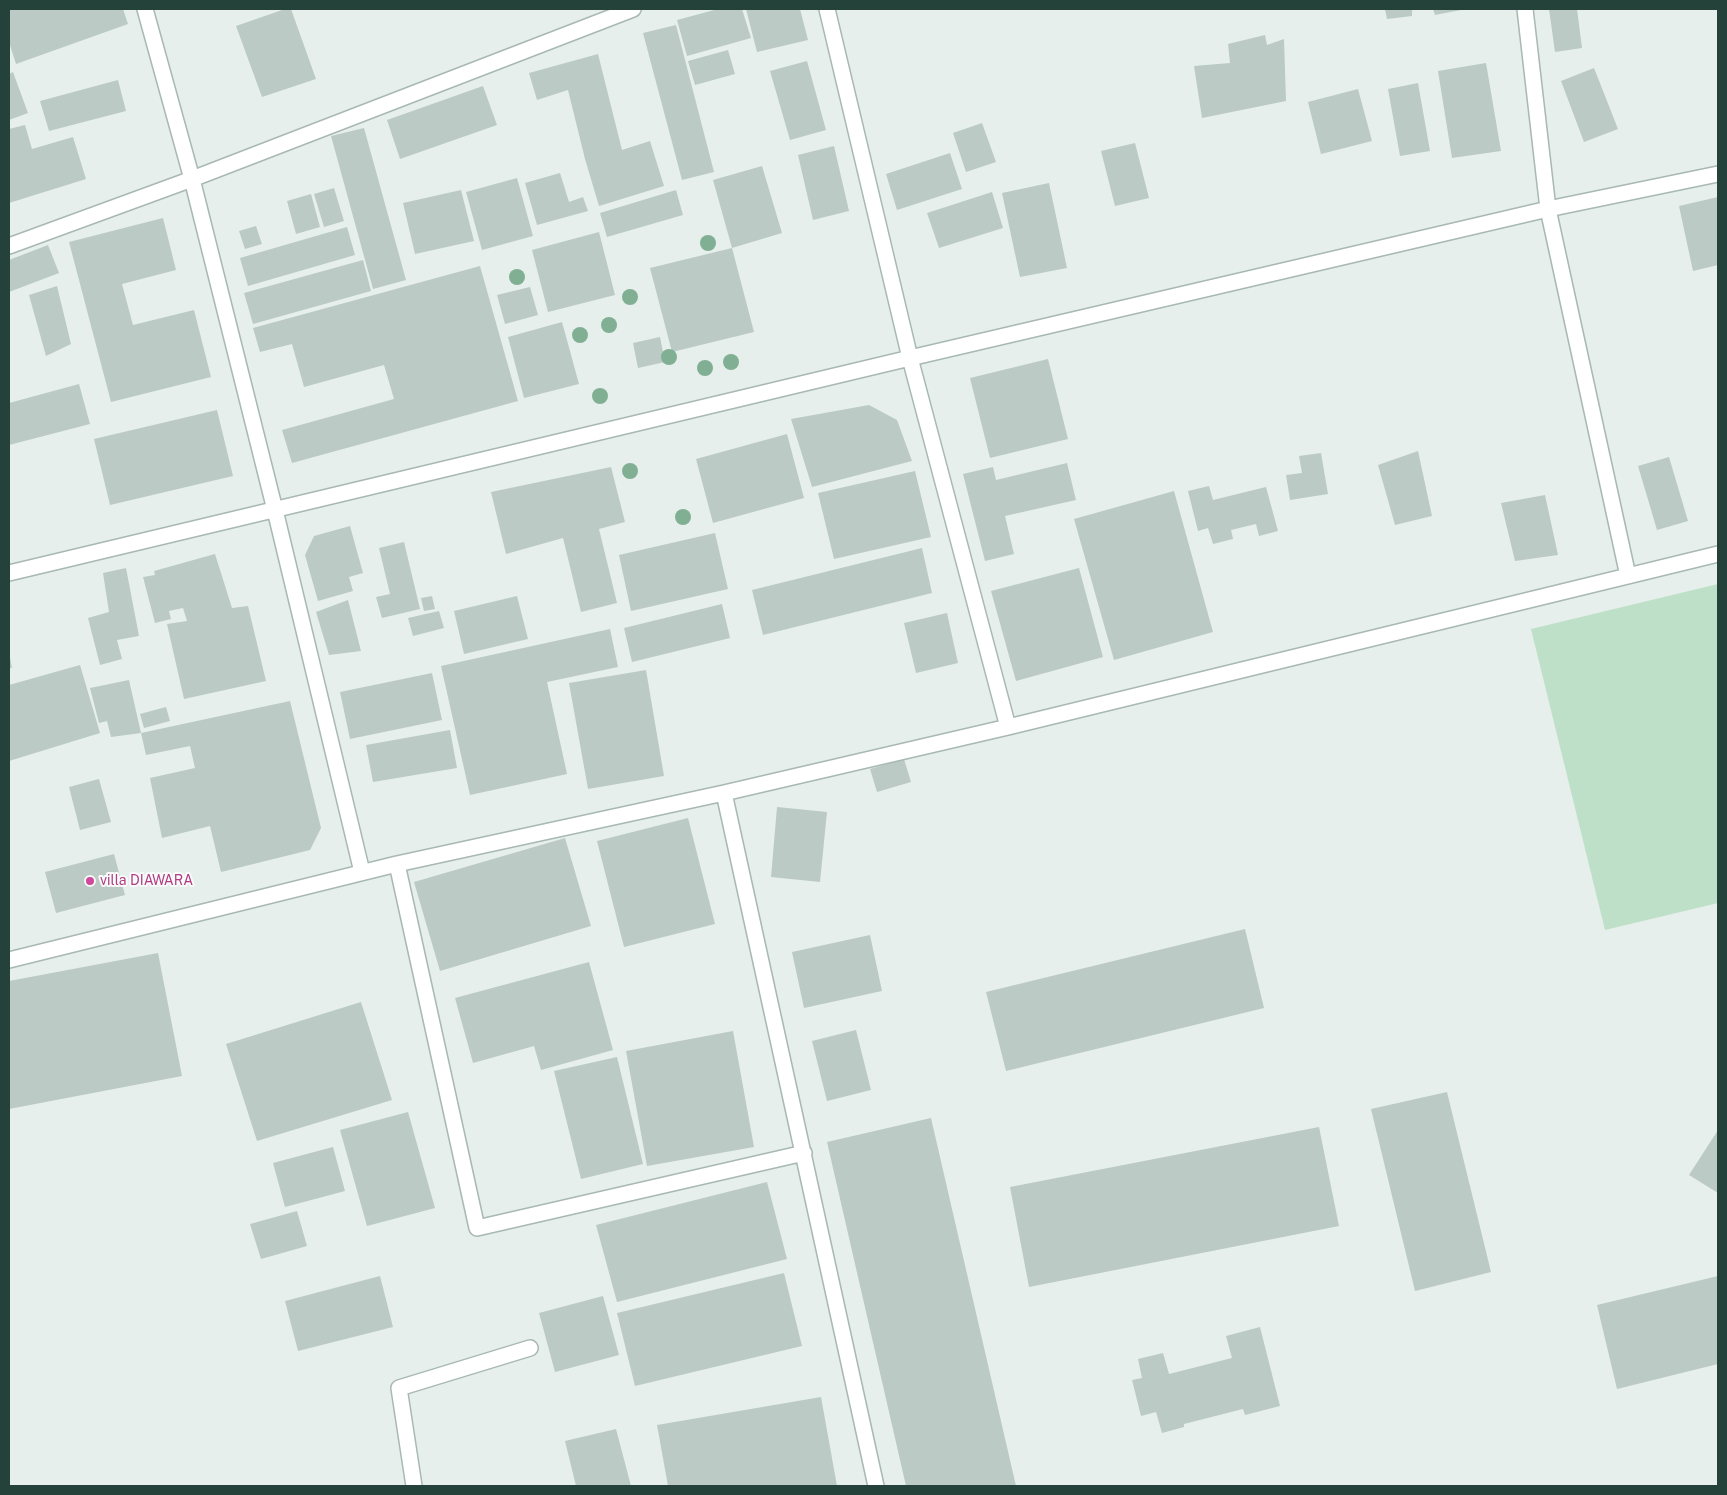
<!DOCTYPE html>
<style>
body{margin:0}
#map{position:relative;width:1727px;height:1495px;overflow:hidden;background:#e6efeb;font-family:"Public Sans",sans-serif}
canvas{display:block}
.frame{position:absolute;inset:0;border:10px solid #24423a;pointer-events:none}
</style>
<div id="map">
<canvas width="1727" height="1495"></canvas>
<div class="frame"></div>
</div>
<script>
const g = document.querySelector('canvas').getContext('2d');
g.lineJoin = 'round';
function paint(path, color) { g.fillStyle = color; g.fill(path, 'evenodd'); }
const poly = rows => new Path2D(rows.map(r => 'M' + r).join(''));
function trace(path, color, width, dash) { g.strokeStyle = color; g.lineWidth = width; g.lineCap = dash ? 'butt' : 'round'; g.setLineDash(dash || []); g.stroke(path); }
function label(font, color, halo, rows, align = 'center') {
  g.font = font + ' "Public Sans",sans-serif'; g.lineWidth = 4; g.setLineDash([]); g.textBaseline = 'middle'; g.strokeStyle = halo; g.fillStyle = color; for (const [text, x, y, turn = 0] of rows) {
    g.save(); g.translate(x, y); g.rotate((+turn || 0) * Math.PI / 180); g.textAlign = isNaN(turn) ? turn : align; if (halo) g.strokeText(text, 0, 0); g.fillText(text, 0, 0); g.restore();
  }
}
paint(poly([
 [1718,584,1718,903,1605,930,1531,629]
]), '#bfe0c8');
paint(poly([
 [9,9,123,9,128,24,16,64,9,42],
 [285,9,291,9,316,79,262,97,236,26],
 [718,9,742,9,751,38,687,56,677,20],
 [746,9,800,9,808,40,757,52],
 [1385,9,1412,9,1412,16,1387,19],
 [1433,9,1461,9,1461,10,1435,15],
 [1549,9,1577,9,1582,48,1555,52],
 [676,25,714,172,682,180,643,33],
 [1265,35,1267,45,1284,39,1286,101,1202,118,1194,66,1230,63,1228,44],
 [728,50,735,74,695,85,688,61],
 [598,54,622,150,650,141,664,186,599,206,585,159,568,90,537,100,529,73],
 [807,61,826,130,790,140,770,71],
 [1486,63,1501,151,1452,158,1438,71],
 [1594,68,1618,129,1584,142,1561,81],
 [13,72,28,113,9,120,9,74],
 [118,80,126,111,49,131,40,101],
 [1418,83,1430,151,1400,156,1388,89],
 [483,86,497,125,400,159,387,120],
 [1358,89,1372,141,1321,154,1308,102],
 [982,123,996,162,966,172,953,133],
 [25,125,32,149,73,137,86,179,9,203,9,129],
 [364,128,406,280,373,289,331,136],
 [1135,143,1149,198,1115,206,1101,151],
 [834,146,849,211,813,220,798,155],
 [950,153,962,189,897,210,886,174],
 [762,166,782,233,732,248,713,180],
 [560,173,569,202,583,197,588,211,537,225,525,183],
 [517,178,533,236,482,250,466,192],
 [1049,183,1067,268,1020,277,1002,193],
 [334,188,344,221,324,227,314,194],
 [461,190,474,241,415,254,403,203],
 [676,190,683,215,607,237,600,213],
 [992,192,1003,228,939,248,927,213],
 [311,194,320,227,296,234,287,201],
 [1718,197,1718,265,1693,271,1679,206],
 [163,218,176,270,122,284,133,325,194,310,211,377,111,402,69,242],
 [256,226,262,244,245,249,239,231],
 [347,227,355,255,248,286,240,258],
 [599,232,615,295,548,312,532,250],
 [48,245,59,273,9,292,9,260],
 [732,248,754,332,672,352,650,268],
 [363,260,371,291,253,324,244,293],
 [480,266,518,401,292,463,282,430,394,399,384,365,304,387,292,344,260,352,253,328],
 [57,286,71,344,46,356,29,295],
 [530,287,538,315,505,324,497,295],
 [562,322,579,384,524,398,508,337],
 [660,337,665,362,638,368,633,343],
 [1048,359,1068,439,990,458,970,378],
 [79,384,90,424,9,445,9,403],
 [869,405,897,420,912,461,812,487,791,419],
 [217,410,233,476,110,505,94,439],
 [787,434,804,498,713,523,696,459],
 [1418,451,1432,516,1395,525,1378,465],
 [1321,453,1328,494,1290,500,1286,475,1302,473,1299,456],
 [1669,457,1688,521,1657,530,1638,466],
 [1067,463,1076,500,1005,516,1014,554,985,561,963,474,993,467,996,480],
 [611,467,625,522,599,529,617,603,581,612,563,538,506,554,491,492],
 [915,471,931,537,834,559,818,493],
 [1209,486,1213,500,1266,487,1278,531,1259,536,1256,524,1231,530,1233,539,1213,544,1208,528,1198,531,1188,491],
 [1174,491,1213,632,1114,660,1074,519],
 [1545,495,1558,555,1515,561,1501,503],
 [350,526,363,573,349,577,353,591,318,601,305,555,314,536],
 [715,533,728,589,631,611,619,555],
 [404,542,420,609,382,618,376,597,390,594,379,548],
 [922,548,932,593,763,635,752,590],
 [215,554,232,608,248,606,266,681,184,699,167,624,187,621,183,608,169,611,171,619,155,623,143,577,155,575,154,571],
 [126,568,139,636,117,640,122,659,100,665,88,618,109,612,103,573],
 [1079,568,1103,657,1016,681,991,591],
 [432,596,435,609,424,611,421,598],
 [517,596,528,639,464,654,454,611],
 [348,600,361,651,329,655,316,612],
 [722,604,730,638,632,662,624,628],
 [439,611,444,628,413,636,408,618],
 [947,613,958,663,916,673,904,623],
 [610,629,618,667,547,682,567,774,470,795,441,666],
 [9,652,12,668,9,668],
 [80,665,100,733,9,761,9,685],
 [646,670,664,776,588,789,569,683],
 [432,673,442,720,350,739,340,692],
 [129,680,141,733,111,737,107,721,99,723,90,688],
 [290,701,321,828,310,850,221,872,210,826,162,838,150,778,195,768,190,746,146,755,141,733],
 [166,707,170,721,144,728,140,714],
 [450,730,457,768,373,782,366,745],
 [904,759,911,782,877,792,870,769],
 [99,779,111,822,80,830,69,787],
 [777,807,827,812,820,882,771,877],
 [688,818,715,924,624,947,597,841],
 [565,838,591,926,440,971,414,882],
 [114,854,125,895,56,913,45,872],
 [1245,929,1264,1008,1006,1071,986,992],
 [870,935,882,991,804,1008,792,952],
 [158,953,182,1076,9,1109,9,981],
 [589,962,613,1050,541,1070,534,1046,473,1063,455,998],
 [361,1002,392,1100,257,1141,226,1044],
 [856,1030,871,1090,827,1101,812,1041],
 [733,1031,754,1147,647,1166,626,1051],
 [617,1057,643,1164,581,1179,554,1071],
 [1447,1092,1491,1272,1415,1291,1371,1109],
 [408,1112,435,1208,367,1226,340,1130],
 [931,1118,1016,1486,906,1486,827,1142],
 [1319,1127,1339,1226,1029,1287,1010,1187],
 [1718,1130,1718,1193,1689,1175],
 [333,1147,345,1191,285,1207,273,1163],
 [767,1182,787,1259,617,1302,596,1225],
 [297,1211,307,1246,261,1259,250,1224],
 [784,1273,802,1346,635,1386,617,1313],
 [380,1276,393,1327,298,1351,285,1301],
 [1718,1276,1718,1364,1617,1389,1597,1305],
 [603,1296,619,1355,555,1372,539,1313],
 [1260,1327,1280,1406,1245,1415,1243,1409,1184,1424,1184,1427,1162,1433,1156,1412,1141,1416,1132,1380,1142,1378,1138,1359,1163,1353,1169,1374,1232,1358,1226,1336],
 [821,1397,837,1486,668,1486,657,1425],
 [616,1429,631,1486,576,1486,565,1441]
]), '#bbcac4');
const minor = poly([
 [145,9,192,179,275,510,362,872],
 [827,9,910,358,1008,727],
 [1525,9,1548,209,1628,576],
 [9,246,192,179,633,9],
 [9,573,910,358,1548,209,1718,174],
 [724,793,876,1486],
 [397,864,477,1228,804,1153],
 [9,960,397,864,724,793,1008,727,1718,554],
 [414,1486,399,1388,530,1348]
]);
trace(minor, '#a8b8b2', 18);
trace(minor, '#fff', 15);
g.fillStyle = '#80af93';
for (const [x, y] of [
 [708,243],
 [517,277],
 [630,297],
 [609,325],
 [580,335],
 [669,357],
 [731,362],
 [705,368],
 [600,396],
 [630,471],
 [683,517]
]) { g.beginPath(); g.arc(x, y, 8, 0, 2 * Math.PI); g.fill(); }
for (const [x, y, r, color] of [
 [90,881,5,"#d1479c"]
]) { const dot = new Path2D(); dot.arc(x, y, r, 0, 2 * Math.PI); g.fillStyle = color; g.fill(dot); trace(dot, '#f7fbf9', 2); }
label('14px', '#b23c85', '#f7fbf9', [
 ["villa DIAWARA",100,881]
], 'left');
</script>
